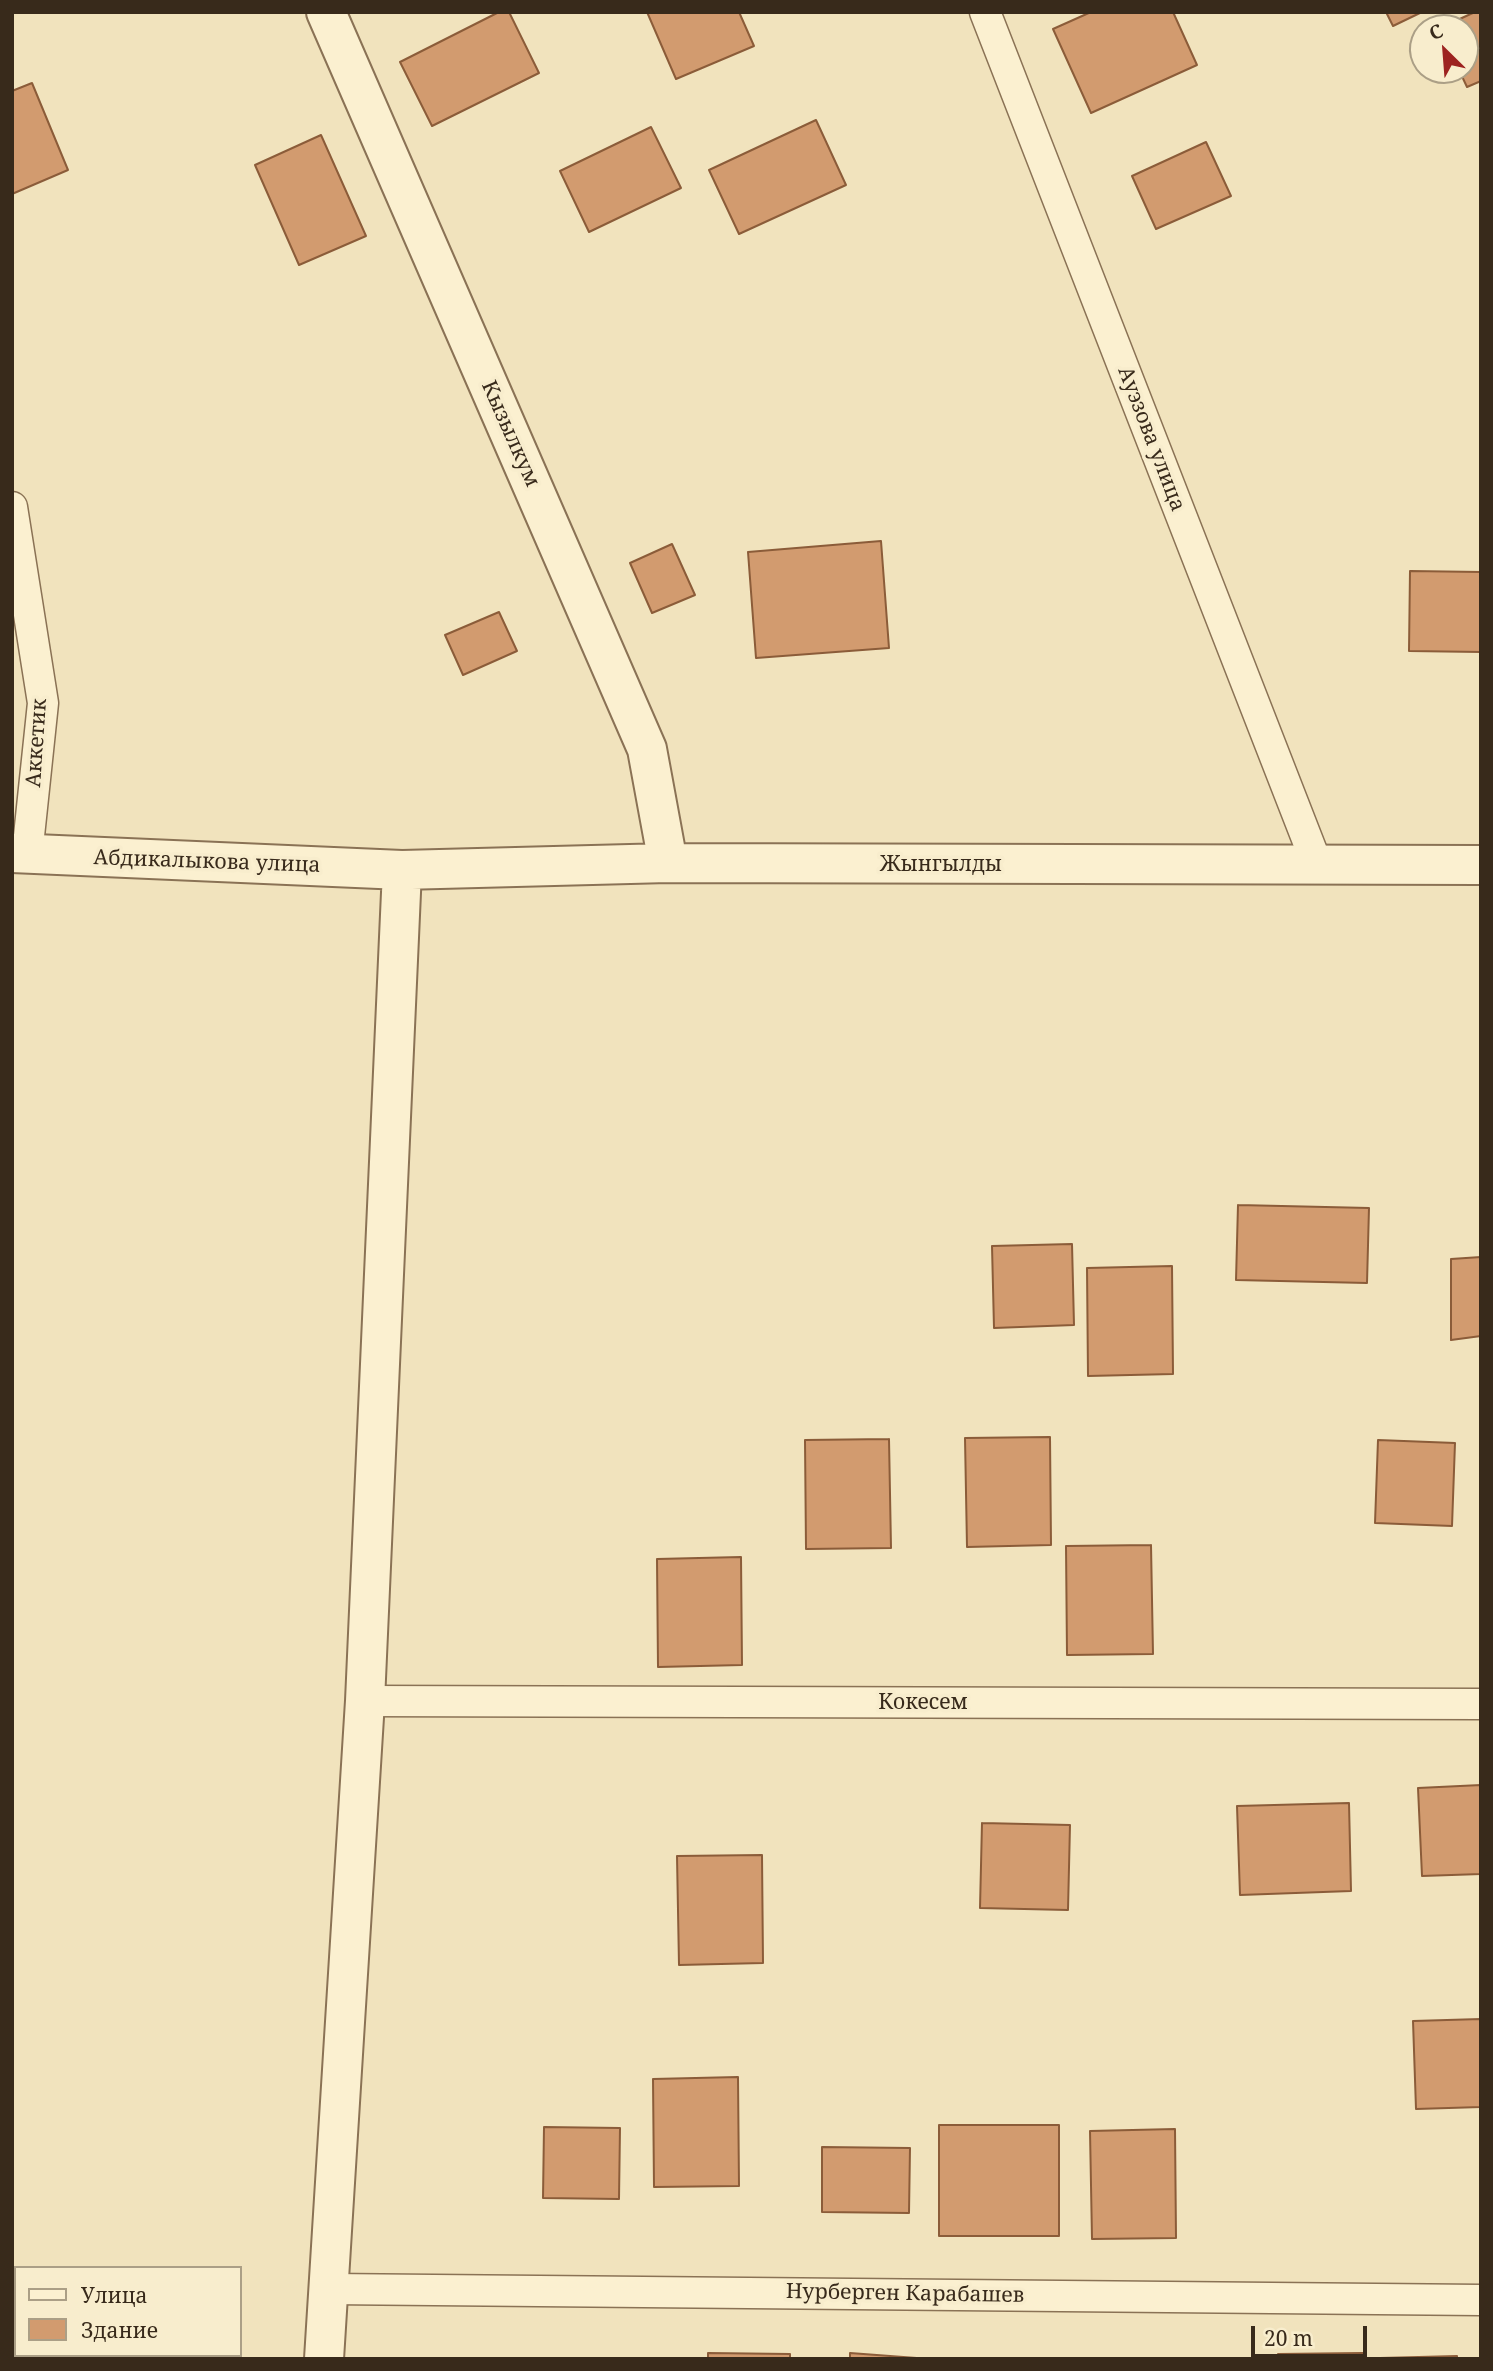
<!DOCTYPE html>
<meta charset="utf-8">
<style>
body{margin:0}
#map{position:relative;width:1493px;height:2371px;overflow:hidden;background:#f1e3bd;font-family:"Noto Serif",serif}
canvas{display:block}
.frame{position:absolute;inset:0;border:14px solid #382a1b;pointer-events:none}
.legend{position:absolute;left:14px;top:2266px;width:228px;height:91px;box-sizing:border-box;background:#f8edcd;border:2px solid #ab9f86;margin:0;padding:9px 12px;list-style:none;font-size:21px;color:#382a1b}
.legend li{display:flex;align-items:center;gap:14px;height:35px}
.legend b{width:35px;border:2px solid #ab9f86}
.north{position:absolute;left:1409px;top:14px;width:70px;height:70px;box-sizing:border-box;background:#f8edcd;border:2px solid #ab9f86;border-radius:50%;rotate:335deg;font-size:19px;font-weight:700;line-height:28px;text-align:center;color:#382a1b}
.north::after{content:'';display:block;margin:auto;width:24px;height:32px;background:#9d2320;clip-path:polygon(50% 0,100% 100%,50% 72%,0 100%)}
.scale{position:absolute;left:1251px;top:2326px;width:116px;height:32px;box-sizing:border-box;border:4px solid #382a1b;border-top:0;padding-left:9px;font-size:21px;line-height:24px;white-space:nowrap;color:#382a1b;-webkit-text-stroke:5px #f8edcd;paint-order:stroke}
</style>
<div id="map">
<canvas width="1493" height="2371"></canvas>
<div class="frame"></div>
<ul class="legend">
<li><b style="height:9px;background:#fbf0d0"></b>Улица</li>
<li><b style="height:19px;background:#d29b6f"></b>Здание</li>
</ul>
<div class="north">С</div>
<div class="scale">20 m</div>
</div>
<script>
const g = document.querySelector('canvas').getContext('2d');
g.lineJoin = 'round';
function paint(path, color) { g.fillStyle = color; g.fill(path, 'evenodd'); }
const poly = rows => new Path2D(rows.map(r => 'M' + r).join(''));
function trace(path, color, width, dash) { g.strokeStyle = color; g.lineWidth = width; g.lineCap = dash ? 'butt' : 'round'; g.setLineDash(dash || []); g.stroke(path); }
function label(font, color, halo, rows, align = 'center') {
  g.font = font + ' "Noto Serif",serif'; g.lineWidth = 7; g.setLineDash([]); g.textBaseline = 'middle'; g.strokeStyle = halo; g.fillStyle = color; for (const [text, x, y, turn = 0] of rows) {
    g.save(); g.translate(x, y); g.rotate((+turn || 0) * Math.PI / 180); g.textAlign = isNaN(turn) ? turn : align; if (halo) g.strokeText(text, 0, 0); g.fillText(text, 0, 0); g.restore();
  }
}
const building = poly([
 [499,12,509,12,539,73,432,126,400,62,499,12],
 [647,12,739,12,754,46,676,79,647,12],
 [1091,12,1173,12,1197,65,1091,113,1053,29,1091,12],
 [1386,12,1422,12,1393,26,1386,12],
 [1475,12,1481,12,1481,81,1467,87,1459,70,1465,70,1465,28,1440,28,1475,12],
 [32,83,68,170,12,194,12,91,32,83],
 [816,120,846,185,739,234,709,170,816,120],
 [651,127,681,188,589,232,560,171,651,127],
 [321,135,366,236,299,265,255,165,321,135],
 [1206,142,1231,196,1156,229,1132,176,1206,142],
 [881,541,889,648,756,658,748,552,881,541],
 [672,544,695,595,652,613,630,563,672,544],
 [1410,571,1481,572,1481,652,1409,651,1410,571],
 [499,612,517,651,463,675,445,635,499,612],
 [1238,1205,1369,1208,1367,1283,1236,1280,1238,1205],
 [1072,1244,1074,1325,994,1328,992,1246,1072,1244],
 [1481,1257,1481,1336,1451,1340,1451,1259,1481,1257],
 [1172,1266,1173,1374,1088,1376,1087,1268,1172,1266],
 [1050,1437,1051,1545,967,1547,965,1438,1050,1437],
 [889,1439,891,1548,806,1549,805,1440,889,1439],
 [1378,1440,1455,1443,1452,1526,1375,1523,1378,1440],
 [1151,1545,1153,1654,1067,1655,1066,1546,1151,1545],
 [741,1557,742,1665,658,1667,657,1559,741,1557],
 [1481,1785,1481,1874,1422,1876,1418,1788,1481,1785],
 [1349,1803,1351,1891,1240,1895,1237,1806,1349,1803],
 [982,1823,1070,1825,1068,1910,980,1908,982,1823],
 [762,1855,763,1963,679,1965,677,1856,762,1855],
 [1481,2019,1481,2107,1416,2109,1413,2021,1481,2019],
 [738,2077,739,2186,654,2187,653,2079,738,2077],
 [939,2125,1059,2125,1059,2236,939,2236,939,2125],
 [544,2127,620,2128,619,2199,543,2198,544,2127],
 [1175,2129,1176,2238,1092,2239,1090,2131,1175,2129],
 [822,2147,910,2148,909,2213,822,2212,822,2147],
 [708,2353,790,2354,790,2359,708,2359,708,2353],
 [850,2353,930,2359,850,2359,850,2353],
 [1363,2353,1363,2359,1278,2359,1278,2354,1363,2353],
 [1457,2356,1457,2359,1380,2359,1380,2358,1457,2356]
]);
paint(building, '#d29b6f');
trace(building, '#8b5c39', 2);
const minor = poly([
 [985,12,1318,867],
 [12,507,43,703,27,855],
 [365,1701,1481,1704],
 [329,2289,1481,2300]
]);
const tertiary = poly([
 [326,12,647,749,668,863],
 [12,853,402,870,668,863,1481,865],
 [324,2359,365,1701,402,870]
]);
trace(minor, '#8a7255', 33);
trace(tertiary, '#8a7255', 42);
trace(minor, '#fbf0d0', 30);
trace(tertiary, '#fbf0d0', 38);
label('21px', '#382a1b', '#f8edcd', [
 ["Кызылкум",510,434,66],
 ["Ауэзова улица",1151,439,69],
 ["Аккетик",37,743,-86],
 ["Абдикалыкова улица",207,862,2],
 ["Жынгылды",941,865],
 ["Кокесем",923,1703],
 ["Нурберген Карабашев",905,2294,1]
]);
</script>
